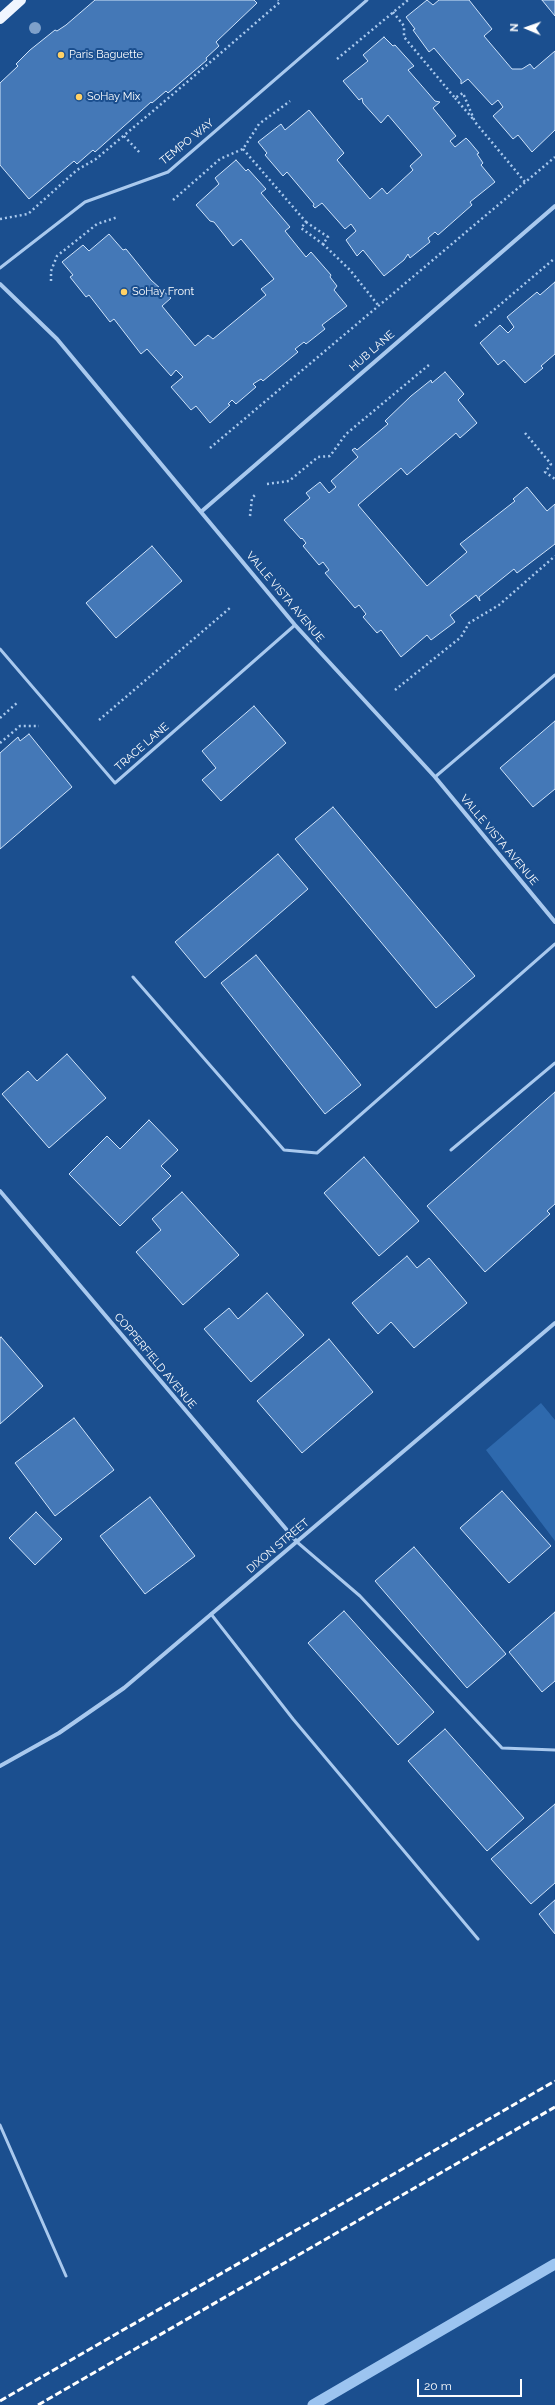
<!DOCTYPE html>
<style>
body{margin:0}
#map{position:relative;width:555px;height:2405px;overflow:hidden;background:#1b4f8f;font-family:Raleway,sans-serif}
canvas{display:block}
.north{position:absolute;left:507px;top:8px;width:40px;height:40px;-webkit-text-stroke:3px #1b4f8f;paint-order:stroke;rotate:272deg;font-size:11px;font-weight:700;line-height:16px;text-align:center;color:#fff}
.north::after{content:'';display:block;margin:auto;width:14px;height:18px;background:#fff;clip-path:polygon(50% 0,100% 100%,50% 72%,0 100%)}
.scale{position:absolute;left:417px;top:2379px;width:105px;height:18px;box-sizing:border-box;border:2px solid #fff;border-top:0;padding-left:5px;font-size:12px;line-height:14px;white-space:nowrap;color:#fff;-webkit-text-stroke:3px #1b4f8f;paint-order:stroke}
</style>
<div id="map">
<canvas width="555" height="2405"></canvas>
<div class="north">N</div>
<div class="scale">20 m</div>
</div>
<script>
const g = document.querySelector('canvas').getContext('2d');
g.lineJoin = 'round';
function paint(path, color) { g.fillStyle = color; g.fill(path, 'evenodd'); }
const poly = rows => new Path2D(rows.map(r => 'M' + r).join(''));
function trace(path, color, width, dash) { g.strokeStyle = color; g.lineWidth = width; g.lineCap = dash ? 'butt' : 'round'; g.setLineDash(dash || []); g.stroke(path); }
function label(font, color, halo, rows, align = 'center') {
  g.font = font + ' Raleway,sans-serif'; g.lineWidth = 4; g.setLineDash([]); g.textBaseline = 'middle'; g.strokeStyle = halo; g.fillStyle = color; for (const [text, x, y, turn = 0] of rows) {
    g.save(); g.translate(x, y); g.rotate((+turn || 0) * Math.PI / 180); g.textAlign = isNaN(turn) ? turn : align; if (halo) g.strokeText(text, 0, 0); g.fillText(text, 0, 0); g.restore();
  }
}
paint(poly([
 [541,1403,555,1420,555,1541,486,1450]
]), '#2e69ad');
trace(poly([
 [313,2405,555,2264]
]), '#9cc4f0', 11);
const building = poly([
 [95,0,254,0,257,3,216,42,219,46,206,58,207,60,168,93,166,91,152,103,151,102,95,152,93,150,77,164,74,161,29,199,0,165,0,83,18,66,16,64,30,50,55,30,57,31,66,25,95,0],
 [427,0,433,5,439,0,469,0,492,29,484,36,512,69,522,69,530,64,534,69,555,51,555,130,532,152,518,135,513,139,493,116,503,107,498,100,492,105,468,79,461,84,461,80,434,48,429,52,413,30,415,29,406,17,427,0],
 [542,0,555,0,555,16,542,0],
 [384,37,393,46,395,45,414,66,408,70,435,101,440,102,433,108,456,136,450,141,455,147,466,138,469,141,479,153,477,154,483,163,481,165,495,182,470,202,472,205,438,235,435,232,428,238,430,242,410,258,408,254,404,260,384,276,363,250,357,256,346,240,356,231,351,224,345,229,322,203,315,208,313,206,314,204,287,172,283,176,265,155,267,153,258,142,281,124,285,130,309,110,344,153,337,160,370,199,382,188,387,194,413,170,410,166,422,155,388,115,381,123,363,103,362,98,359,100,343,81,368,61,363,55,384,37],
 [236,160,246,171,248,169,266,189,261,193,290,227,285,231,306,257,311,252,331,275,330,277,337,286,334,290,347,306,322,325,325,329,306,344,304,342,295,349,298,352,263,381,261,379,253,384,256,387,236,404,232,400,228,404,230,405,210,423,196,406,191,410,171,387,183,377,176,370,171,376,147,349,141,354,114,319,110,322,89,295,86,297,70,277,73,275,62,262,83,245,89,251,109,234,123,250,126,249,151,280,171,298,162,306,195,346,208,335,213,339,266,295,261,289,274,279,241,239,233,246,214,222,210,221,196,205,219,184,215,178,236,160],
 [555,282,555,354,541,366,543,368,525,383,504,360,498,365,480,343,500,325,508,333,514,327,507,317,537,292,540,295,555,282],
 [445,372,464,394,458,400,477,423,460,438,456,433,407,475,401,468,358,505,427,586,467,552,460,544,515,501,513,499,527,487,547,511,555,504,555,544,517,573,514,569,479,597,480,601,476,595,450,615,455,622,431,640,427,635,401,657,381,630,377,633,363,617,366,614,359,605,355,608,325,573,329,570,323,562,319,565,303,546,306,543,302,538,301,539,284,520,310,498,306,493,320,482,329,493,336,487,331,481,358,457,352,450,355,448,357,450,388,424,385,421,411,396,431,380,432,383,445,372],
 [152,546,182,581,116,638,86,603,152,546],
 [254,706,286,743,221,801,202,780,216,768,202,751,254,706],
 [555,721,555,789,533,807,500,768,555,721],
 [29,734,72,787,0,849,0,753,18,737,20,741,29,734],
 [333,807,475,976,436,1008,295,839,333,807],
 [278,854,308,889,205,978,175,942,278,854],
 [256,955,361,1085,325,1114,221,983,256,955],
 [67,1054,106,1098,49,1148,2,1094,28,1071,37,1081,67,1054],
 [555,1092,555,1204,547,1211,550,1214,485,1272,427,1206,555,1092],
 [149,1120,178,1150,161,1166,171,1176,120,1226,69,1174,107,1136,120,1149,149,1120],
 [364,1157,419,1221,379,1256,324,1193,364,1157],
 [182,1192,239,1255,183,1305,136,1252,161,1230,152,1219,182,1192],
 [407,1256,417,1268,429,1258,467,1303,414,1348,391,1322,378,1334,352,1303,407,1256],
 [267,1293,304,1335,251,1382,204,1329,229,1308,238,1319,267,1293],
 [1,1337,43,1386,0,1424,0,1338,1,1337],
 [329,1339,373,1392,302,1453,257,1401,329,1339],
 [74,1418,114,1470,55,1516,15,1463,74,1418],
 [502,1491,551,1546,509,1583,460,1528,502,1491],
 [150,1497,195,1556,145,1594,100,1536,150,1497],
 [36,1512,62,1539,35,1565,9,1538,36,1512],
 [414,1547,506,1654,467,1688,375,1581,414,1547],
 [344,1611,434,1712,398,1745,308,1643,344,1611],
 [555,1612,555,1681,542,1692,509,1652,555,1612],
 [445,1729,524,1818,487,1851,408,1761,445,1729],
 [555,1804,555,1883,531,1904,491,1859,555,1804],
 [555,1900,555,1934,539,1914,555,1900]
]);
paint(building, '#4478b7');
trace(building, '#cfe3fa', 1);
trace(poly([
 [393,12,404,26,404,37,455,98,463,93,475,122,525,182],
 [337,59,408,0],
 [455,98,473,119],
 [124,136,141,154],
 [243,149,306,222,301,228,323,244],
 [173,200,220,159,243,149,259,124,290,101],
 [0,219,28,214,77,170,96,159,172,95,280,2,278,0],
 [306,222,328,237,323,244,350,270,378,305],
 [51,281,51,271,57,256,97,224,118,217],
 [475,326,555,258],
 [525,433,551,464,545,472,555,479],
 [210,448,555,157],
 [267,484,289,481,318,457,330,456,346,434,430,364],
 [250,516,252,498,255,495],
 [395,690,461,637,469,623,499,605,555,556],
 [0,718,18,702],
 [99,720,231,607],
 [0,743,20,726,39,726]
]), '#a9c9ee', 2.5, [2, 3]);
trace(poly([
 [0,268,85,202,168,172,367,0],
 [0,649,115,783,295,625],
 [435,777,555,675],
 [133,977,284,1150,317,1153,555,944],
 [451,1150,555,1063],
 [297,1542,360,1596,502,1748,555,1750],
 [211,1614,293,1719,478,1939],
 [0,2125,66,2276]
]), '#a9c9ee', 3);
trace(poly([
 [0,284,57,339,295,625,435,777,555,922],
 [202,511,555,206],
 [0,1191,297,1542],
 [0,1766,59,1733,124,1688,555,1323]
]), '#a9c9ee', 4);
trace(poly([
 [0,19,21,0]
]), '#f0f6ff', 10);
trace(poly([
 [0,2401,555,2081],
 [38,2405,555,2107]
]), '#fff', 3, [7, 3]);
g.fillStyle = '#7ea0ca';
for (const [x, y] of [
 [35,28]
]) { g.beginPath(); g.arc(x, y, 6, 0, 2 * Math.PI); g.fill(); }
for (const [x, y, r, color] of [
 [61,55,4,"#ffd166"],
 [79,97,4,"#ffd166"],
 [124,292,4,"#ffd166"]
]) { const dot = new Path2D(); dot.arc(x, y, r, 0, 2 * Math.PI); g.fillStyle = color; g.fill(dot); trace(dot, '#1b4f8f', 1.5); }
label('11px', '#fff', '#1b4f8f', [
 ["Paris Baguette",69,55],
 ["SoHay Mix",87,97],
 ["SoHay Front",132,292]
], 'left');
label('11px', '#fff', '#1b4f8f', [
 ["TEMPO WAY",187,142,-39],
 ["HUB LANE",372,351,-41],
 ["VALLE VISTA AVENUE",285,597,50],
 ["TRACE LANE",142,747,-41],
 ["VALLE VISTA AVENUE",499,840,50],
 ["COPPERFIELD AVENUE",155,1361,50],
 ["DIXON STREET",278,1546,-40]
]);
</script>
